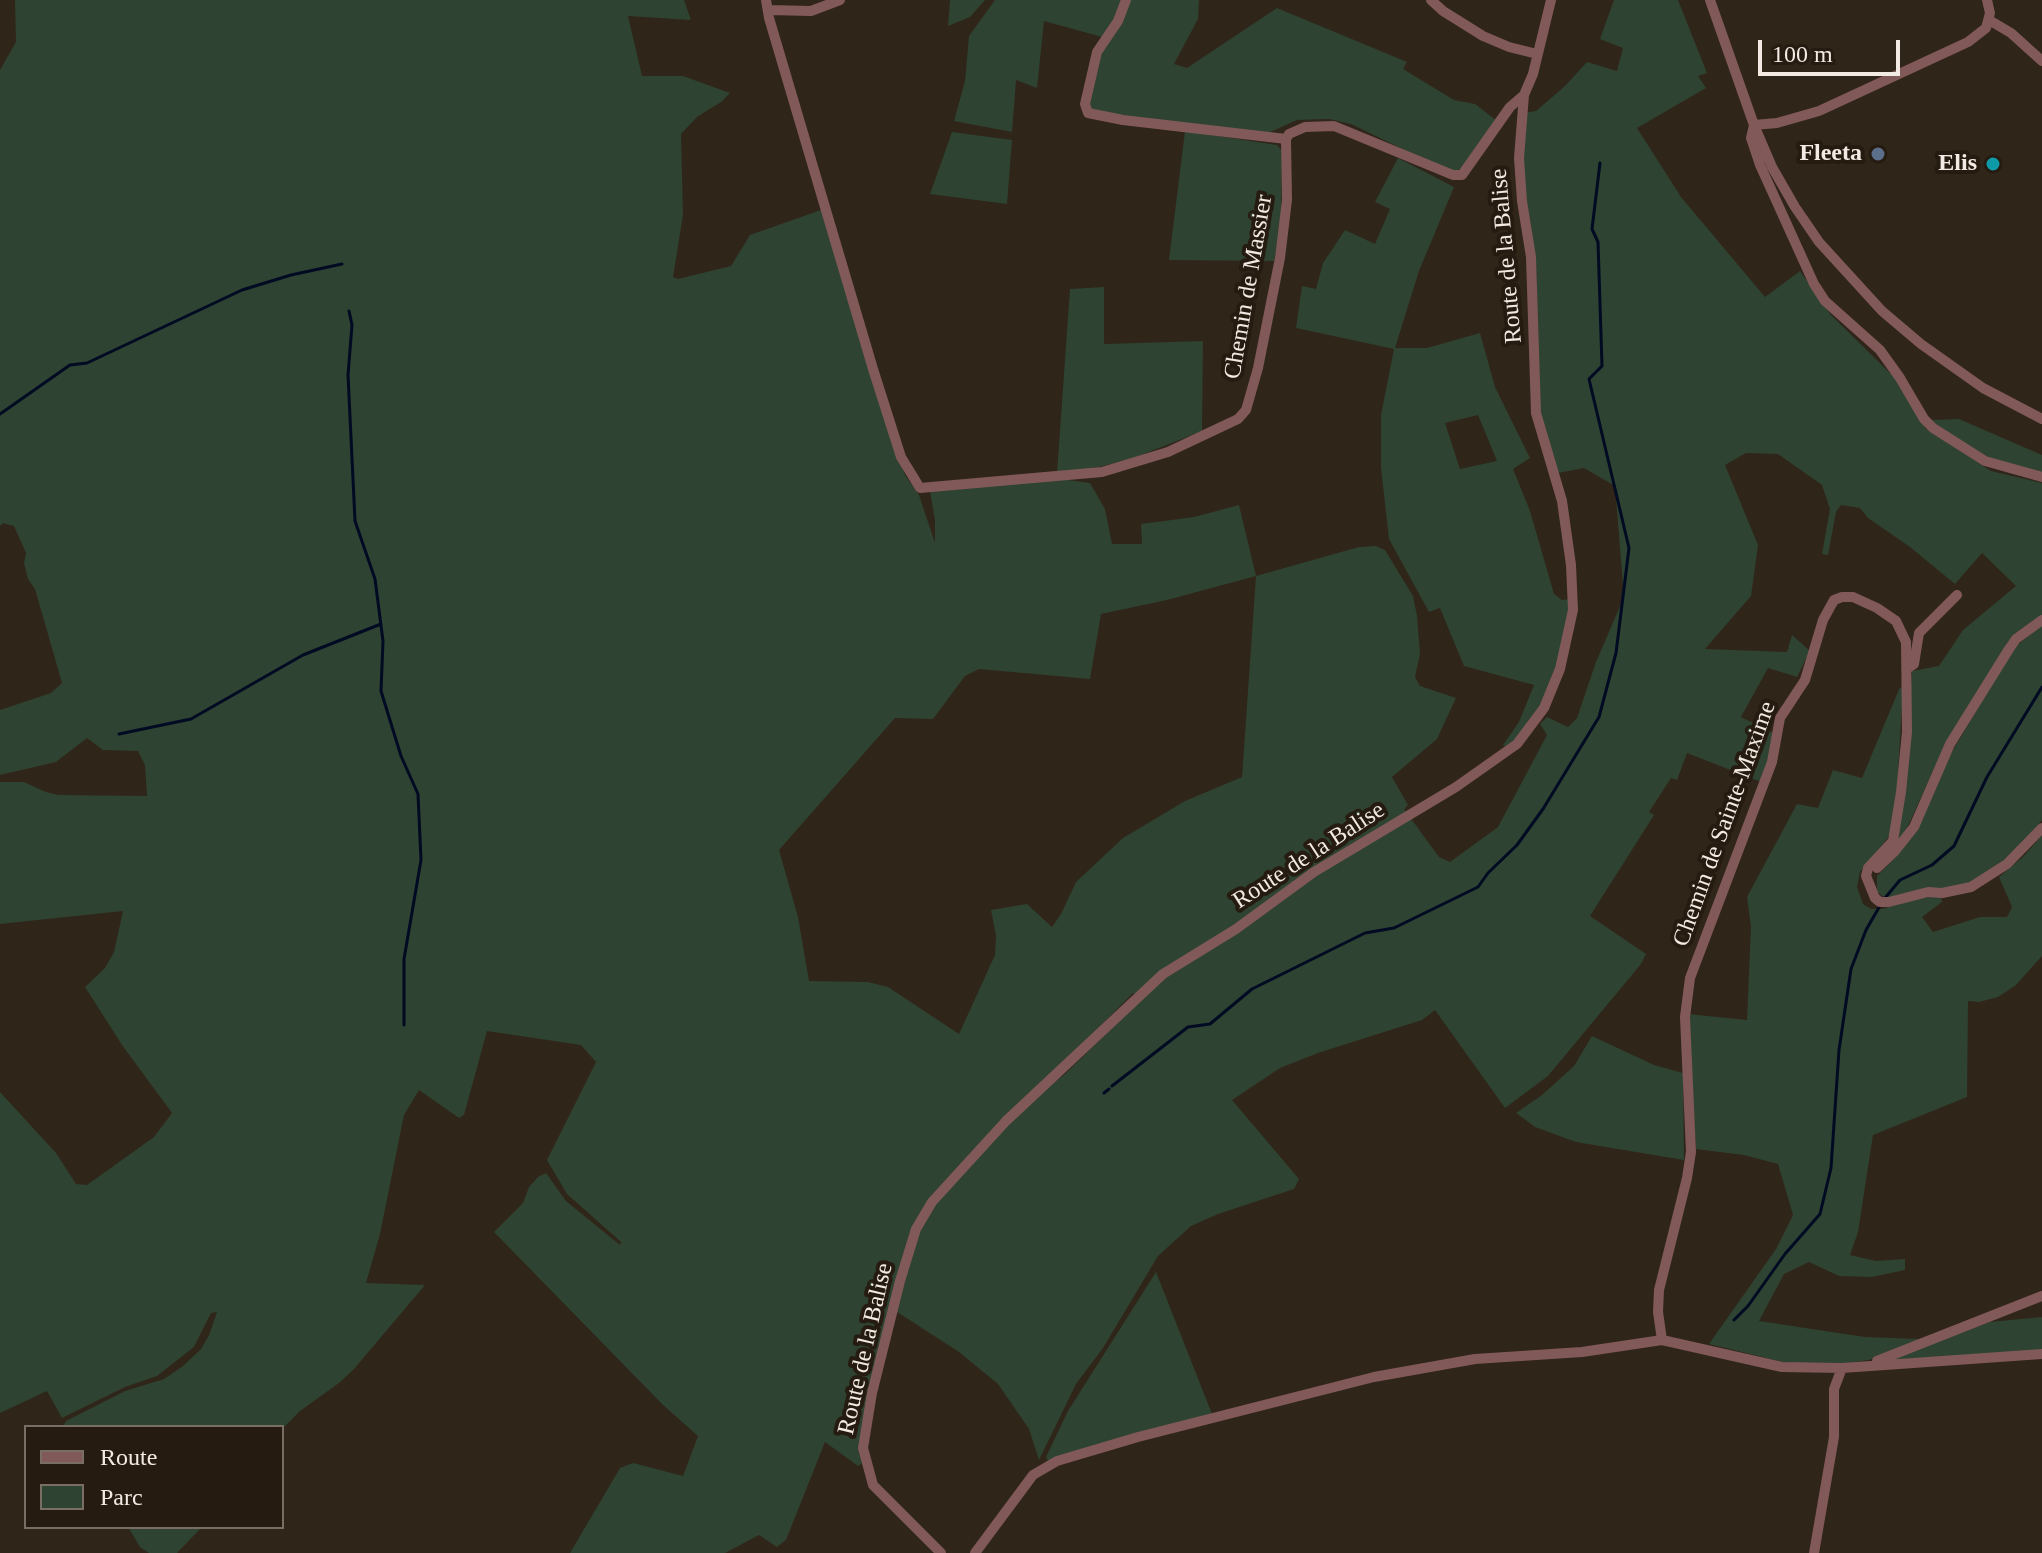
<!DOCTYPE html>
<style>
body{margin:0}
#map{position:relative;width:2042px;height:1553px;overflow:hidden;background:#302519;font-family:"Times New Roman",serif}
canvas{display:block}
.legend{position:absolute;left:24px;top:1425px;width:260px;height:104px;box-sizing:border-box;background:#261b10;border:2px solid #786e64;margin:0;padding:10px 14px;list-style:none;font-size:24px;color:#f2eae3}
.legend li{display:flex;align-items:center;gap:16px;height:40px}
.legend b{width:40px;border:2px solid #786e64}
.scale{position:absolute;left:1758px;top:40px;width:142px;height:36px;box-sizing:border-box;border:4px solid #f2eae3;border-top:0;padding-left:10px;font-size:24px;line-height:28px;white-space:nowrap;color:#f2eae3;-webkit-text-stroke:6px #261b10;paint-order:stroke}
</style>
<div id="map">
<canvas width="2042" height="1553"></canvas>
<ul class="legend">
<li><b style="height:10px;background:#815959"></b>Route</li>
<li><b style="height:22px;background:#2e4331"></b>Parc</li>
</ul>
<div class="scale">100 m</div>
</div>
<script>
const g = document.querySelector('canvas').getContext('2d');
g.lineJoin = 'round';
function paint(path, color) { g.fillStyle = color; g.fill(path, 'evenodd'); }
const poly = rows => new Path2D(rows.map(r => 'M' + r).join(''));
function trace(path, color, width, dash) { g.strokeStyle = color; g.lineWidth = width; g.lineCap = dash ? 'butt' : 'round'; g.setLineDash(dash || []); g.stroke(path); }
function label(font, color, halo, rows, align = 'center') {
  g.font = font + ' "Times New Roman",serif'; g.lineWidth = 8; g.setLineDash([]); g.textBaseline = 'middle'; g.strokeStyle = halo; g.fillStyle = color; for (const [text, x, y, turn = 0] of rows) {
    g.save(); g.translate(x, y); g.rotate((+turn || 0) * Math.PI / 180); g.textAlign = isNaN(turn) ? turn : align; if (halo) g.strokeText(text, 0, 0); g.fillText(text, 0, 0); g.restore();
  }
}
paint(poly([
 [15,0,684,0,691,20,628,16,642,76,683,76,730,93,721,102,697,117,681,134,683,215,673,277,678,279,731,266,750,235,821,210,895,448,905,475,919,495,935,543,935,521,930,491,1060,479,1090,483,1105,509,1112,544,1142,544,1141,524,1194,517,1239,505,1256,576,1359,547,1376,546,1385,550,1413,596,1417,616,1420,654,1415,677,1420,686,1456,698,1437,739,1392,777,1408,805,1404,809,1439,857,1450,862,1498,827,1547,735,1540,724,1547,717,1568,727,1577,718,1596,662,1624,597,1615,486,1584,468,1558,473,1542,427,1539,412,1536,262,1523,175,1524,113,1536,111,1565,86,1587,62,1617,71,1623,48,1600,39,1614,0,1678,0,1707,73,1698,76,1706,88,1637,128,1681,197,1765,297,1800,271,1831,315,1895,378,1925,428,1991,471,2042,483,2042,617,2011,639,1948,739,1907,828,1899,840,1896,839,1902,812,1912,671,1939,666,1963,630,2016,586,1982,553,1955,584,1910,547,1868,518,1860,508,1841,505,1836,512,1828,555,1822,554,1830,509,1822,485,1778,454,1746,453,1725,465,1758,545,1751,596,1705,649,1787,652,1792,635,1810,651,1797,677,1768,668,1741,717,1773,733,1768,761,1761,782,1687,753,1677,780,1671,778,1649,812,1654,815,1590,916,1646,954,1641,964,1548,1076,1505,1108,1435,1010,1422,1020,1318,1053,1280,1068,1232,1100,1299,1179,1294,1189,1218,1214,1191,1226,1158,1256,1103,1348,1076,1384,1039,1460,1029,1429,998,1384,959,1352,894,1310,918,1233,930,1209,1014,1116,1066,1073,1140,1001,1133,993,1060,1067,1002,1119,924,1206,910,1235,863,1420,862,1463,858,1466,825,1442,786,1540,777,1547,759,1535,725,1553,570,1553,620,1468,633,1463,683,1476,698,1436,663,1405,494,1232,523,1203,529,1187,538,1177,546,1173,566,1201,620,1245,621,1242,567,1194,547,1160,596,1062,581,1045,487,1031,464,1115,459,1118,419,1090,404,1115,380,1234,366,1283,425,1285,354,1369,339,1383,300,1411,282,1429,63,1427,66,1421,125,1391,164,1379,183,1366,201,1349,209,1335,217,1312,211,1313,194,1347,157,1376,125,1387,62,1418,47,1391,0,1413,0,1092,56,1153,76,1184,87,1185,154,1137,172,1113,122,1045,85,987,105,968,114,952,123,911,0,924,0,782,24,782,46,792,58,795,147,796,145,765,138,751,103,750,87,738,56,762,0,775,0,710,51,693,62,683,35,589,28,579,24,563,26,553,14,526,3,523,0,526,0,70,16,42],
 [1256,576,1242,777,1185,801,1123,838,1076,882,1061,914,1052,927,1027,904,991,910,996,936,995,955,959,1034,888,987,868,982,809,981,798,917,779,850,895,718,933,719,965,676,979,669,1090,679,1101,614,1167,600],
 [950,0,985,0,970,17,948,26],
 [995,0,1123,0,1116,18,1102,37,1044,21,1037,88,1016,80,1012,132,954,121,965,81,969,36],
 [1130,0,1199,0,1198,19,1174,64,1187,68,1277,8,1407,62,1403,69,1454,100,1475,104,1496,120,1462,169,1450,172,1351,124,1329,119,1297,120,1268,133,1117,115,1091,110,1090,102,1098,58],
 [1185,131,1277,145,1282,151,1281,228,1274,261,1169,260],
 [952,132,1012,140,1007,204,930,194],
 [1398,158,1454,187,1419,271,1395,348,1427,348,1480,333,1495,387,1530,458,1513,469,1530,511,1554,594,1562,600,1571,599,1564,645,1547,694,1522,735,1507,747,1503,745,1519,722,1534,685,1464,666,1440,608,1429,612,1389,539,1381,468,1381,415,1394,349,1296,328,1302,286,1316,289,1323,263,1345,230,1375,244,1390,209,1375,202],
 [1478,415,1497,461,1460,469,1445,423],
 [1104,287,1104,344,1203,341,1202,431,1136,457,1099,467,1057,473,1070,289],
 [1959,419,2042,455,2042,473,2004,466,1955,438,1931,420],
 [2042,625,2042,820,2021,846,1981,879,1954,887,1915,891,1889,898,1882,896,1877,891,1877,876,1898,855,1950,755,2014,648],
 [1900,687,1903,690,1896,804,1891,834,1860,872,1857,887,1863,904,1871,909,1882,909,1920,898,1941,896,1942,902,1922,917,1933,932,1980,917,2007,917,2012,907,1999,877,2024,856,2042,835,2042,956,2016,985,1998,997,1979,1002,1968,1001,1967,1097,1873,1135,1858,1232,1850,1255,1876,1261,1905,1259,1905,1270,1872,1277,1839,1276,1809,1262,1784,1274,1759,1321,1865,1337,1919,1339,1917,1343,1869,1360,1848,1363,1787,1363,1709,1344,1776,1249,1793,1215,1778,1164,1744,1155,1696,1149,1688,1014,1747,1020,1751,927,1747,897,1797,804,1818,808,1833,770,1862,778],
 [1592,1036,1654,1065,1683,1073,1684,1160,1576,1142,1535,1127,1516,1113,1542,1095,1574,1066],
 [1156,1272,1212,1414,1048,1461,1046,1457,1068,1411],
 [2042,1317,2042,1351,1882,1362,1990,1322],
 [128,1527,202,1527,177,1553,149,1553,140,1547]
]), '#2e4331');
trace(poly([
 [349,311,352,325,348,375,355,521,375,579,383,641,381,691,401,756,418,794,421,860,404,959,404,1025],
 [0,414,70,365,87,363,242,290,291,275,342,264],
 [119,734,191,719,303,655,381,624],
 [1885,898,1900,880,1932,865,1954,846,1987,777,2042,687],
 [1112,1086,1188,1027,1210,1024,1252,989,1365,933,1394,928,1478,887,1488,873,1517,845,1543,809,1599,717,1616,653,1629,548,1589,379,1602,366,1598,242,1592,229,1600,163],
 [1104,1093,1109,1089],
 [1734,1320,1748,1306,1785,1254,1820,1214,1831,1168,1839,1050,1851,969,1866,930,1881,904]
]), '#000b23', 3);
trace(poly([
 [766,0,769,18,873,369,901,457,920,488,1102,472,1168,452,1238,419,1246,410,1258,368,1280,258,1287,200,1286,139,1289,134,1305,127,1334,126,1453,175,1462,175,1510,107,1524,95,1533,74,1551,0],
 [1126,0,1118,21,1097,52,1085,104,1088,113,1123,120,1286,139],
 [1431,0,1443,11,1483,36,1509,47,1537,54],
 [1710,0,1754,125,1772,167,1795,207,1819,242,1882,311,1921,344,1983,388,2042,419],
 [1987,0,1990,13,1986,28,1968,42,1819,111,1777,123,1754,125,1751,138,1760,165,1814,284,1825,301,1880,350,1900,378,1924,419,1933,428,1985,461,2042,477],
 [769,10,811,11,840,0],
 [1989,20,2011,33,2042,61],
 [1908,668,1914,664,1919,633,1957,595],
 [1877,868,1895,851,1914,827,1950,744,2009,649,2016,639,2042,620],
 [1662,1340,1658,1312,1659,1290,1687,1178,1691,1152,1685,1017,1690,978,1772,762,1780,718,1805,680,1823,620,1834,600,1842,597,1853,597,1877,608,1896,621,1906,642,1907,732,1901,792,1893,841,1868,868,1866,876,1875,898,1880,902,1889,902,1928,892,1942,893,1971,887,2007,864,2042,828],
 [1877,1361,2042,1296],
 [941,1553,873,1485,863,1448,872,1393,900,1281,916,1229,932,1202,1006,1121,1163,974,1236,929,1314,872,1456,787,1517,744,1544,708,1560,669,1573,610,1571,565,1562,501,1536,413,1531,257,1522,201,1519,158,1524,95],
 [975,1553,1033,1475,1057,1461,1138,1437,1374,1377,1475,1359,1582,1352,1662,1340,1782,1367,1842,1368],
 [1814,1553,1834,1437,1834,1389,1842,1368,2042,1354]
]), '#815959', 10);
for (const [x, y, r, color] of [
 [1878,154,8,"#5c6f8a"],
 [1993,164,8,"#0f9aa8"]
]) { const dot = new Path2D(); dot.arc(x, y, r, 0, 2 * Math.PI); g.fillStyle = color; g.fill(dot); trace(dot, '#261b10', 3); }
label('bold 24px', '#f2eae3', '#261b10', [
 ["Fleeta",1862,154],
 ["Elis",1977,164]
], 'right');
label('24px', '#f2eae3', '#261b10', [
 ["Route de la Balise",1507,256,-95],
 ["Chemin de Massier",1249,287,-80],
 ["Chemin de Sainte-Maxime",1725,824,-70],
 ["Route de la Balise",1309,856,-33],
 ["Route de la Balise",866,1349,-77]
]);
</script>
